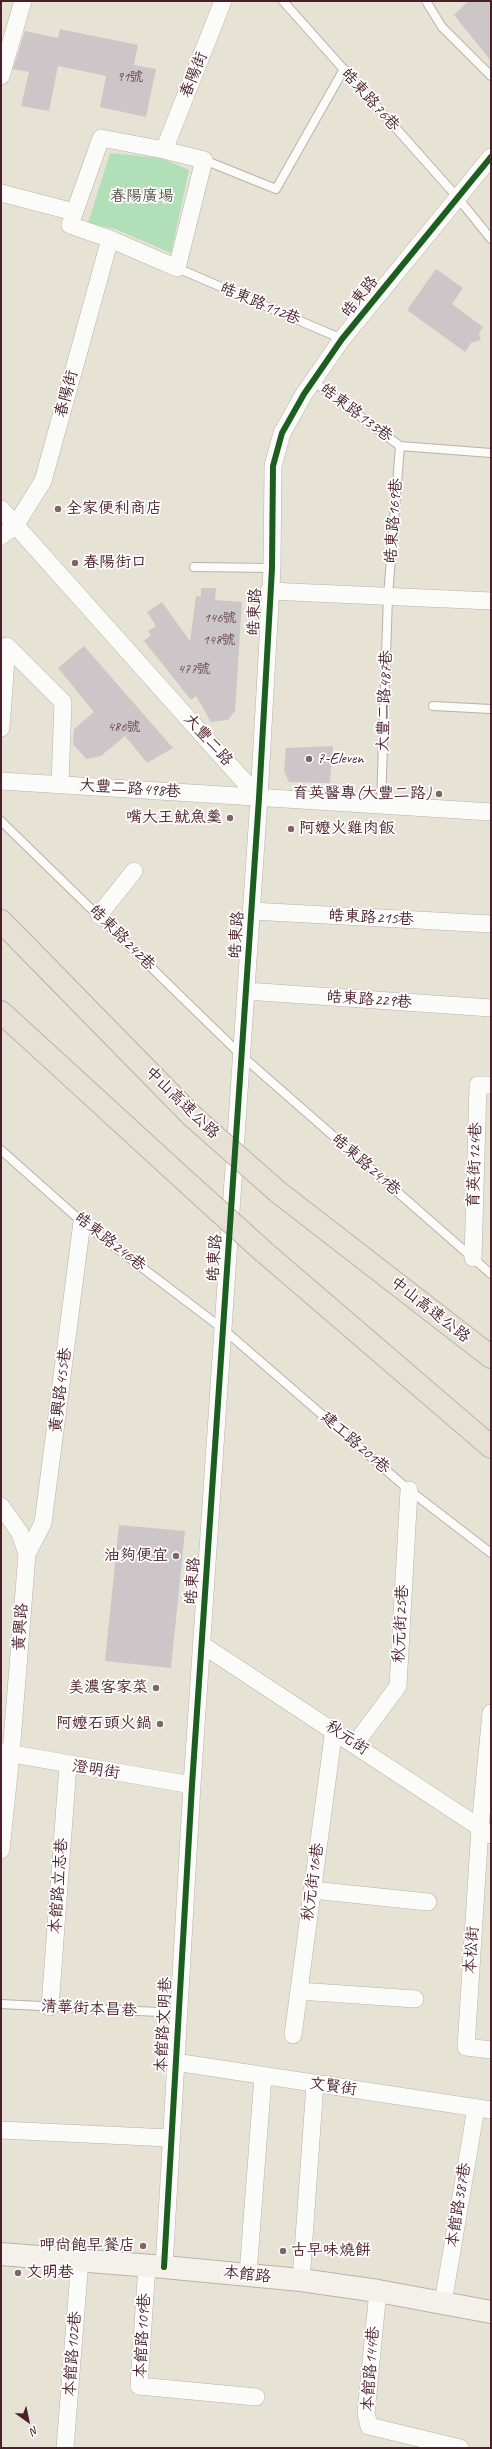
<!DOCTYPE html>
<meta charset="utf-8">
<style>
body{margin:0}
#map{position:relative;width:492px;height:2449px;overflow:hidden;background:#e7e3d4;font-family:Caveat,sans-serif}
canvas{display:block}
.frame{position:absolute;inset:0;border:2px solid #4a1f2b;pointer-events:none}
.north{position:absolute;left:8px;top:2401px;width:40px;height:40px;-webkit-text-stroke:3px #fff;paint-order:stroke;rotate:147deg;font-size:11px;font-weight:700;line-height:16px;text-align:center;color:#4a1f2b}
.north::after{content:'';display:block;margin:auto;width:14px;height:18px;background:#4a1f2b;clip-path:polygon(50% 0,100% 100%,50% 72%,0 100%)}
</style>
<div id="map">
<canvas width="492" height="2449"></canvas>
<div class="frame"></div>
<div class="north">N</div>
</div>
<script>
const g = document.querySelector('canvas').getContext('2d');
g.lineJoin = 'round';
function paint(path, color) { g.fillStyle = color; g.fill(path, 'evenodd'); }
const poly = rows => new Path2D(rows.map(r => 'M' + r).join(''));
function trace(path, color, width, dash) { g.strokeStyle = color; g.lineWidth = width; g.lineCap = dash ? 'butt' : 'round'; g.setLineDash(dash || []); g.stroke(path); }
function label(font, color, halo, rows, align = 'center') {
  g.font = font + ' Caveat,"LXGW WenKai TC",sans-serif'; g.lineWidth = 3.5; g.setLineDash([]); g.textBaseline = 'middle'; g.strokeStyle = halo; g.fillStyle = color; for (const [text, x, y, turn = 0] of rows) {
    g.save(); g.translate(x, y); g.rotate((+turn || 0) * Math.PI / 180); g.textAlign = isNaN(turn) ? turn : align; if (halo) g.strokeText(text, 0, 0); g.fillText(text, 0, 0); g.restore();
  }
}
paint(poly([
 [110,153,161,158,189,170,171,253,115,229,88,223]
]), '#b1dfb7');
paint(poly([
 [468,1,491,1,491,61,454,15],
 [60,29,138,45,134,65,156,69,146,117,100,107,106,76,58,66,49,111,21,106,29,72,13,69,25,31,58,38],
 [436,269,463,288,452,304,483,327,479,333,481,340,471,343,465,352,407,310],
 [201,588,216,588,215,600,242,602,235,711,228,720,211,722,196,696,191,700,144,641,151,635,148,631,156,626,147,612,162,602,190,641,196,596,201,597],
 [84,646,173,748,147,763,125,736,101,756,86,759,73,744,74,729,94,712,58,668],
 [333,746,330,783,289,782,284,771,286,748],
 [119,1525,185,1531,171,1668,105,1661]
]), '#cdc6c9');
const lane = poly([
 [283,1,458,198,491,239],
 [426,1,442,27,491,76],
 [204,160,276,189,344,69],
 [177,268,342,339],
 [313,381,400,446],
 [400,446,491,453],
 [194,567,272,568],
 [433,706,491,709],
 [381,805,388,596,400,446],
 [1,821,242,1056,491,1274],
 [1,1150,82,1222,223,1329,409,1490,491,1553],
 [1,2004,178,2013]
]);
const street = poly([
 [1,76,23,1],
 [101,138,164,150,204,160,177,268,110,239,70,225,101,138],
 [164,150,223,1],
 [1,193,74,212],
 [1,509,259,798],
 [1,536,15,526,43,481,110,239],
 [269,591,491,601],
 [1,728,7,646,63,702,60,784],
 [1,781,491,812],
 [252,911,491,924],
 [99,915,134,871],
 [246,991,491,1008],
 [473,1258,478,1085,491,1085],
 [1,1506,20,1533,27,1554,11,1754,1,1850],
 [27,1554,43,1523,82,1222],
 [201,1644,491,1835],
 [491,1713,480,1827,466,2047,491,2050],
 [355,1744,398,1686,409,1490],
 [1,1752,192,1785],
 [312,1890,428,1902],
 [299,1991,415,1999],
 [50,2007,68,1765],
 [293,2035,334,1729],
 [175,2062,491,2110],
 [1,2130,170,2138],
 [147,2265,139,2386,256,2397],
 [164,2267,192,1785,259,798,272,568,273,466,282,433,304,394,342,339,491,157],
 [248,2274,263,2076],
 [301,2280,315,2084],
 [378,2291,366,2413,369,2426,460,2448],
 [443,2303,476,2108],
 [65,2448,80,2260]
]);
const secondary = poly([
 [1,2254,164,2267,301,2280,378,2291,491,2312]
]);
const highway = poly([
 [1,921,192,1116],
 [1,1012,192,1187],
 [278,1192,491,1357],
 [264,1252,491,1447]
]);
trace(lane, '#b8b2a9', 10);
trace(street, '#b8b2a9', 18);
trace(secondary, '#b8b2a9', 24);
trace(highway, '#b8b2a9', 24);
trace(lane, '#fbfbf9', 8);
trace(street, '#fbfbf9', 17);
trace(secondary, '#f4f1ea', 22);
trace(highway, '#e7e1d5', 22);
const highwayBridge = poly([
 [192,1116,278,1192],
 [192,1187,264,1252]
]);
trace(highwayBridge, '#b8b2a9', 24, []);
trace(highwayBridge, '#e7e1d5', 22);
trace(poly([
 [164,2267,192,1785,259,798,272,568,273,466,282,433,304,394,342,339,491,157]
]), '#1b5e20', 6);
for (const [x, y, r, color] of [
 [58,509,4,"#816466"],
 [75,563,4,"#816466"],
 [309,759,4,"#816466"],
 [439,794,4,"#816466"],
 [230,818,4,"#816466"],
 [291,829,4,"#816466"],
 [176,1556,4,"#816466"],
 [156,1688,4,"#816466"],
 [160,1724,4,"#816466"],
 [143,2246,4,"#816466"],
 [283,2251,4,"#816466"],
 [18,2273,4,"#816466"]
]) { const dot = new Path2D(); dot.arc(x, y, r, 0, 2 * Math.PI); g.fillStyle = color; g.fill(dot); trace(dot, '#fff', 1.5); }
label('14px', '#6b4952', null, [
 ["91號",130,77],
 ["146號",220,618],
 ["148號",219,640],
 ["477號",194,669],
 ["486號",124,727]
]);
label('16px', '#4a1f2b', '#fff', [
 ["春陽街",194,75,-68],
 ["皓東路76巷",370,100,48],
 ["皓東路",360,297,-51],
 ["皓東路112巷",260,304,23],
 ["春陽街",67,394,-75],
 ["皓東路133巷",356,413,37],
 ["皓東路169巷",394,521,-86],
 ["皓東路",255,612,-87],
 ["大豐二路487巷",385,701,-88],
 ["大豐二路",208,740,48],
 ["大豐二路498巷",130,789,4],
 ["皓東路215巷",371,918,3],
 ["皓東路",237,935,-86],
 ["皓東路242巷",122,938,45],
 ["皓東路229巷",369,1000,4],
 ["中山高速公路",182,1103,44],
 ["皓東路241巷",366,1165,41],
 ["育英街124巷",475,1165,-88],
 ["皓東路246巷",110,1242,38],
 ["皓東路",215,1258,-86],
 ["中山高速公路",430,1310,38],
 ["黃興路455巷",61,1390,-83],
 ["建工路201巷",355,1443,41],
 ["皓東路",193,1581,-86],
 ["秋元街25巷",401,1624,-87],
 ["黃興路",21,1627,-86],
 ["秋元街",347,1738,34],
 ["澄明街",96,1770,9],
 ["秋元街16巷",313,1882,-82],
 ["本館路立志巷",59,1886,-86],
 ["本松街",472,1950,-86],
 ["清華街本昌巷",89,2009,3],
 ["本館路文明巷",164,2025,-87],
 ["文賢街",333,2087,8],
 ["本館路387巷",459,2205,-81],
 ["本館路",247,2275,6],
 ["本館路109巷",143,2336,-87],
 ["本館路102巷",73,2354,-86],
 ["本館路144巷",371,2369,-86]
]);
label('16px', '#5c584e', '#fff', [
 ["春陽廣場",142,197]
]);
label('16px', '#4a1f2b', '#fff', [
 ["全家便利商店",66,509],
 ["春陽街口",83,563],
 ["7-Eleven",317,759],
 ["育英醫專(大豐二路)",431,794,"right"],
 ["嘴大王魷魚羹",222,818,"right"],
 ["阿嬤火雞肉飯",299,829],
 ["油夠便宜",168,1556,"right"],
 ["美濃客家菜",148,1688,"right"],
 ["阿嬤石頭火鍋",152,1724,"right"],
 ["呷尚飽早餐店",135,2246,"right"],
 ["古早味燒餅",291,2251],
 ["文明巷",26,2273]
], 'left');
</script>
